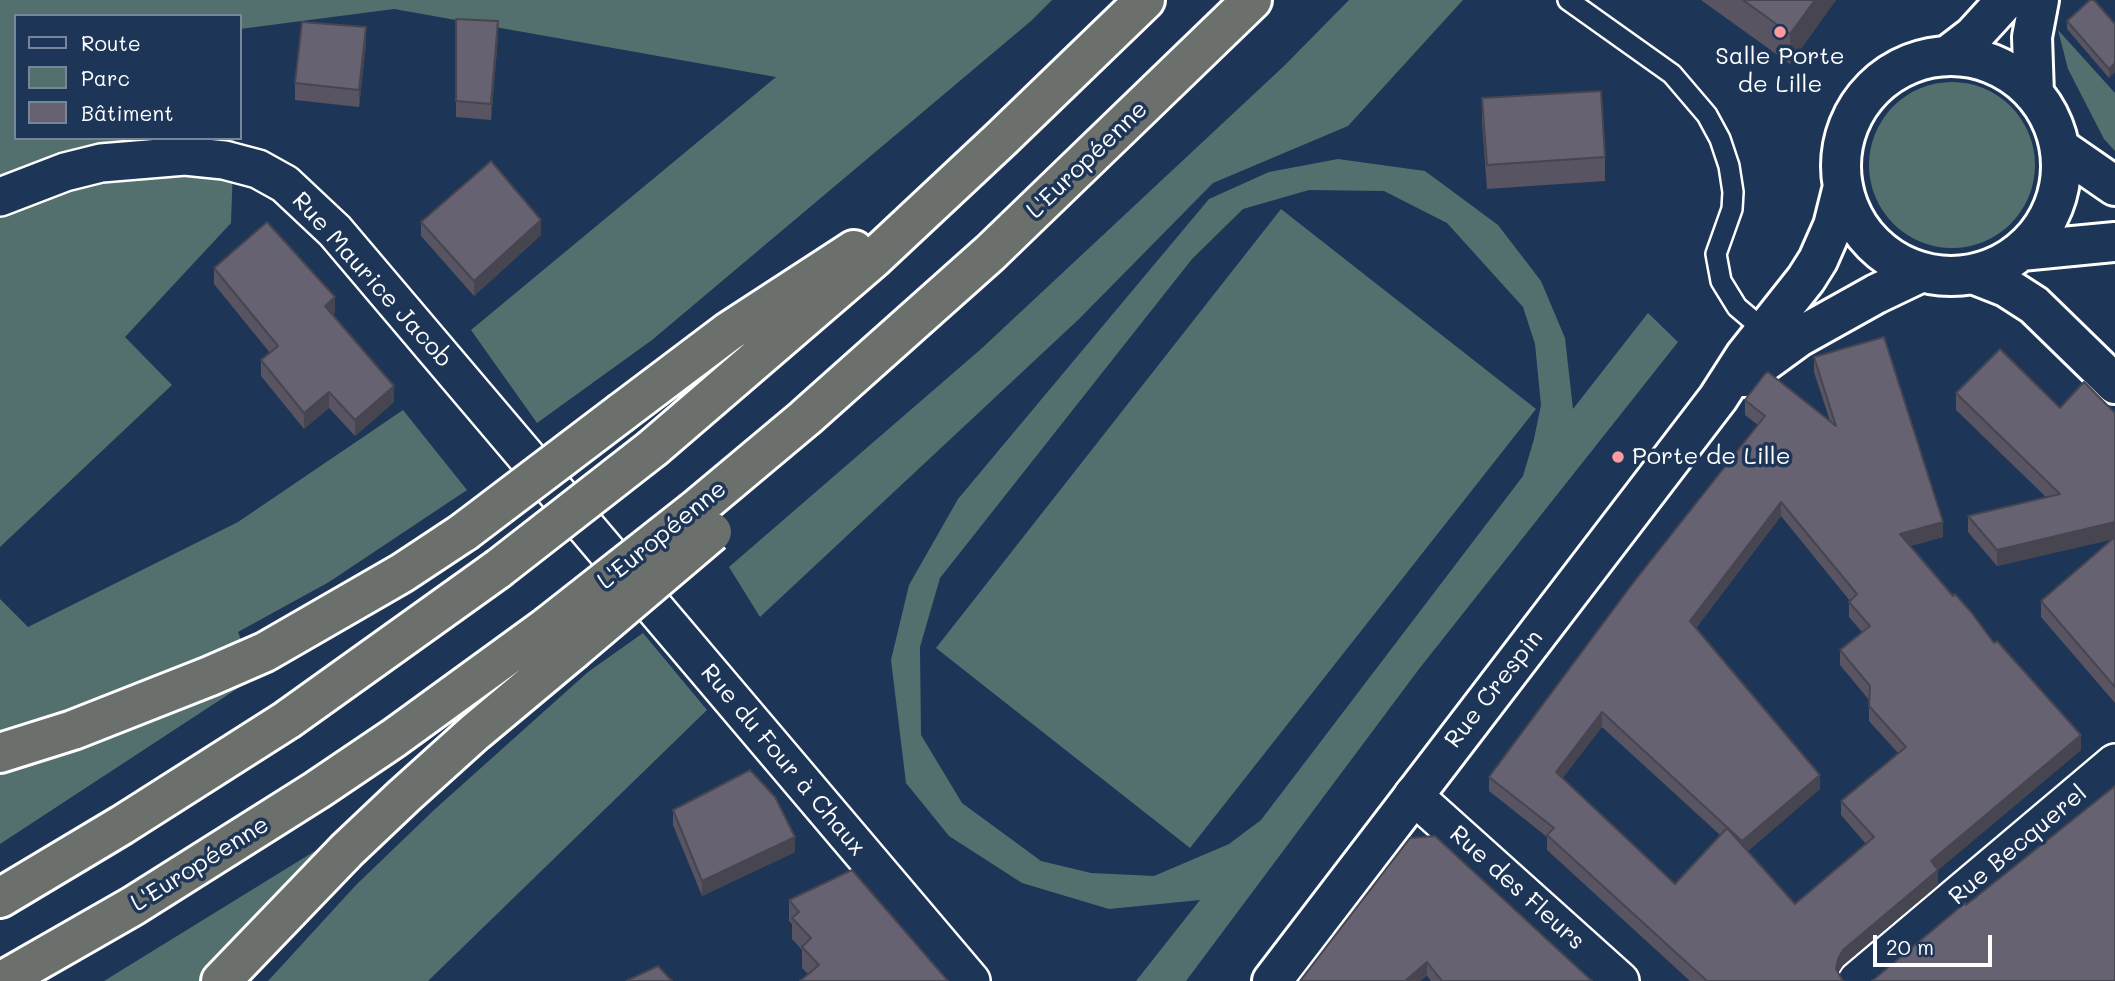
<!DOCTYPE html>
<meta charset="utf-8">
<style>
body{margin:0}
#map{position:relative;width:2115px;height:981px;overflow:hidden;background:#1d3557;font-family:Mali,sans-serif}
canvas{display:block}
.legend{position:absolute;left:14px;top:14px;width:228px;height:126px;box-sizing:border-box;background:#1d3557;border:2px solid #77869a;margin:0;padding:9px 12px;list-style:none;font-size:21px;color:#fff}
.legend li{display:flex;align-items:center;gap:14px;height:35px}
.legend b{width:35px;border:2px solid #77869a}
.scale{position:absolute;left:1873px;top:935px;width:119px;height:32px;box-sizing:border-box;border:4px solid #fff;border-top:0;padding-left:9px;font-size:21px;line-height:24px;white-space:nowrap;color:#fff;-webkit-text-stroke:5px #1d3557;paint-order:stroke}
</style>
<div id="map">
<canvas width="2115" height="981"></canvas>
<ul class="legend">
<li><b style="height:9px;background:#1d3557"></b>Route</li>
<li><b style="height:19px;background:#54706e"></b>Parc</li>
<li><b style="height:19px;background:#666272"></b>Bâtiment</li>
</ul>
<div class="scale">20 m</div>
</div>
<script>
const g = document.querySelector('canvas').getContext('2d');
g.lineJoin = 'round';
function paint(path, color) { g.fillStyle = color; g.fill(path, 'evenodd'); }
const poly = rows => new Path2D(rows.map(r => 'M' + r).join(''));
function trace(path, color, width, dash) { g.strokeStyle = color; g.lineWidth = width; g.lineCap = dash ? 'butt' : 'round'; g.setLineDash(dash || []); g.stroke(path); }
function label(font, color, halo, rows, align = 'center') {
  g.font = font + ' Mali,sans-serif'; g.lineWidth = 7; g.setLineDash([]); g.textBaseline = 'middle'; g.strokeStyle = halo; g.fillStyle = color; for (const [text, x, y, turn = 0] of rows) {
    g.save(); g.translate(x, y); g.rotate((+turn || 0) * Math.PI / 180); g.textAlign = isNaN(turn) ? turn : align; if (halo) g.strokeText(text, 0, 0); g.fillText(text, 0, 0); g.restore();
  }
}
paint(poly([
 [0,0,1052,0,1031,21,652,340,537,423,471,330,776,77,394,9,240,29,240,16,16,16,16,138,234,138,231,223,125,337,172,385,0,547],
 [1349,0,1463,0,1348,126,1213,183,1079,319,760,617,729,567,981,349,1284,66],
 [2058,30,2115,93,2115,151,2104,139,2068,69],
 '1869 165a83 83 0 1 1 166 0a83 83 0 1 1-166 0Z',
 [1338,159,1425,171,1498,225,1541,281,1565,338,1573,409,1648,313,1678,342,1419,669,1186,981,1136,981,1200,900,1109,909,1022,883,949,836,906,783,891,660,909,585,958,499,1209,199,1269,172],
 [1309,190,1384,191,1447,223,1523,307,1535,344,1541,405,1534,439,1523,476,1261,820,1229,844,1154,876,1091,873,1041,861,962,803,921,735,920,647,940,578,1192,259,1243,209],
 [1281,209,1536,409,1190,848,936,648],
 [403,410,467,490,329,582,238,632,255,677,0,844,0,599,28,627,238,522],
 [643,633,707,710,428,981,268,981,356,885,434,810,588,672],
 [336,838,204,981,104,981]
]), '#54706e');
const service = poly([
 [1568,0,1672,74,1707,115,1720,139,1729,166,1733,192,1732,209,1716,254,1721,281,1737,307,1764,330]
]);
const minor = poly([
 [0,197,65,172,101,163,185,156,224,160,258,169,285,184,335,231,971,981],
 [1413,795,1620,981],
 [1857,981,2115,763]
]);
const secondary = poly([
 [1947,56,1973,36,2006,0],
 '1841 166a110 110 0 1 1 220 0a110 110 0 1 1-220 0Z',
 [2034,94,2032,37,2039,0],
 [2060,148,2115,186],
 [2021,251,2115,242],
 [1973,274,2006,287,2034,305,2115,384],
 [1744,377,1799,337,1876,294,1922,272],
 [1272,981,1718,398,1745,356,1806,279,1818,260,1833,226,1843,186]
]);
const motorway = poly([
 [622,412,728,332,854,250],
 [653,448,875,257,1001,139,1145,0],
 [694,511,805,418,990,253,1252,0],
 [0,753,73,730,210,676,265,652,402,573,464,532],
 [0,898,122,825,287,720,498,569],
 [2,981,133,906,317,790,394,738,548,626],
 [221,981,347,850,404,796,475,732,572,651]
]);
trace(service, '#fff', 24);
trace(minor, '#fff', 42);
trace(secondary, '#fff', 44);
trace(motorway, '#fff', 44);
trace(service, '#1d3557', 19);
trace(minor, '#1d3557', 37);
trace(secondary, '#1d3557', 38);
trace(motorway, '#6b706d', 38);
const motorwayBridge = poly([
 [464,532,622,412],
 [498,569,653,448],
 [548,626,694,511],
 [572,651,712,532]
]);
trace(motorwayBridge, '#fff', 44, []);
trace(motorwayBridge, '#6b706d', 38);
paint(poly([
 [1701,0,1836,0,1790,64],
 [456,19,498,37,491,120,456,117],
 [2067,21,2115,24,2109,78,2067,29],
 [366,44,359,107,295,100,295,83],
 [1482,98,1605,157,1605,181,1487,189,1482,122],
 [421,222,541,235,474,296,421,236],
 [214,268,335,313,332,315,394,402,355,436,329,408,304,429,261,376,261,360,270,353,214,284],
 [1814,357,1943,537,1910,546,1994,643,2081,750,1938,870,1938,885,1843,965,1838,973,1843,981,1690,981,1547,850,1547,837,1489,791,1489,777,1758,425,1745,415,1745,400,1830,421,1814,372],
 [1781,516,1850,601,1849,602,1849,617,1862,632,1840,650,1840,665,1869,700,1869,721,1898,753,1841,801,1841,815,1866,844,1795,904,1748,851,1820,789,1696,628],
 [1602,727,1720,835,1675,884,1562,778],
 [1956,393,2060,408,2115,413,2115,703,2041,617,2041,601,2112,539,1997,566,1968,532,1968,516,2047,498,1956,410],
 [673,810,795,852,702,896,673,825],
 [1410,838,1592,981,1431,981,1427,976],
 [789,900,948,981,808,974,802,968,802,950,792,939,792,924,789,921]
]), '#585462');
paint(poly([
 [1815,0,1836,0,1790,64,1790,34],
 [498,21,498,37,491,120,491,104],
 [366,27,366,44,359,107,359,90],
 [2115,63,2115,72,2109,78,2109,69],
 [541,220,541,235,474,296,474,281],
 [335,297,335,313,325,322,325,306],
 [394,386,394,402,355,436,355,420],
 [329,392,329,408,304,429,304,413],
 [1781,502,1781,516,1690,635,1690,621],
 [1943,522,1943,537,1900,549,1900,534],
 [2115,522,2115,539,1997,566,1997,550],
 [1602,712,1602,727,1556,787,1556,772],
 [2081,735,2081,750,1931,876,1931,861],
 [1820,775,1820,789,1742,856,1742,841],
 [795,837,795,852,702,896,702,881],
 [1938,870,1938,885,1843,965,1838,973,1836,969,1838,959,1843,950],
 [1427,962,1427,976,1420,981,1405,981]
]), '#474550');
const building = poly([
 [1743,0,1815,0,1790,34,1743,0],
 [2090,0,2094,0,2115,24,2115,63,2109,69,2067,21,2090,0],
 [456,19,498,21,491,104,456,101,456,19],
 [302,22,366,27,359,90,295,83,302,22],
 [1601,91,1605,157,1487,165,1482,98,1601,91],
 [491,161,541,220,474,281,421,222,491,161],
 [267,222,335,297,325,306,394,386,355,420,329,392,304,413,261,360,278,346,214,268,267,222],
 [1884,337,1943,522,1900,534,1953,596,1955,594,1971,612,1994,643,1997,641,2081,735,1931,861,1938,870,1843,950,1838,959,1836,969,1843,981,1707,981,1547,835,1554,828,1489,777,1633,583,1765,416,1745,400,1765,374,1768,372,1836,426,1814,357,1884,337],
 [1781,502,1857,594,1849,602,1870,626,1840,650,1870,686,1869,706,1906,747,1841,801,1874,837,1795,904,1727,828,1675,884,1556,772,1602,712,1742,841,1820,775,1690,621,1781,502],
 [2000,349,2060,408,2084,382,2115,413,2115,522,1997,550,1968,516,2060,494,1956,393,2000,349],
 [2115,537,2115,687,2041,601,2115,537],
 [750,770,775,797,795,837,702,881,673,810,750,770],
 [2115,786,2115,981,1872,981,1965,903,1966,905,2115,786],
 [1435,836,1592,981,1442,981,1427,962,1405,981,1300,981,1410,838,1435,836],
 [852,870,948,981,800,981,819,965,802,947,811,938,792,918,799,912,789,900,852,870],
 [658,966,672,981,626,981,658,966]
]);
paint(building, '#666272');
trace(building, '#474550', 2);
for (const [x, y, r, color] of [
 [1780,32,7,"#ff9aa2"],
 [1618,457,7,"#ff9aa2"]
]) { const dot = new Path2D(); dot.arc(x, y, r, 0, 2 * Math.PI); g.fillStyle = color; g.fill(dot); trace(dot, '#1d3557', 2.5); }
label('24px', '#fff', '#1d3557', [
 ["Salle Porte",1780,57],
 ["de Lille",1780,85],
 ["Porte de Lille",1632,457,"left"]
]);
label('24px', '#fff', '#1d3557', [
 ["L'Européenne",1087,160,-44],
 ["Rue Maurice Jacob",372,280,48],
 ["L'Européenne",662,535,-39],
 ["Rue Crespin",1494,689,-52],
 ["Rue du Four à Chaux",783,760,50],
 ["Rue Becquerel",2018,845,-40],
 ["L'Européenne",200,864,-32],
 ["Rue des Fleurs",1517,888,42]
]);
</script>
